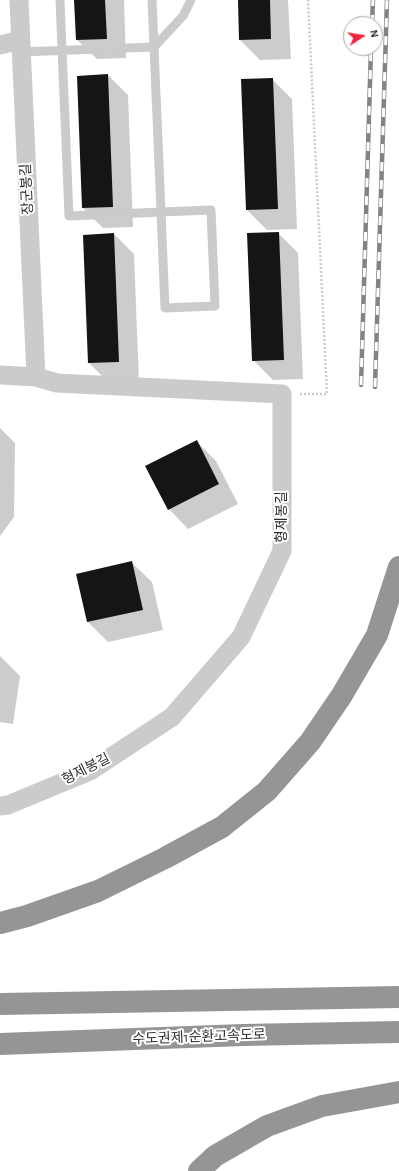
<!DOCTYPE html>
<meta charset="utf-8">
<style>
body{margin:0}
#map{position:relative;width:399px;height:1171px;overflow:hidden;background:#fff;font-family:"Alegreya Sans",sans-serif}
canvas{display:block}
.north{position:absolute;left:343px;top:16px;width:40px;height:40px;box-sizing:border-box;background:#fff;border:1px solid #ababab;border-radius:50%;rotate:78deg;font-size:11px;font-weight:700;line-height:16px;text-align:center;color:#2e2e2e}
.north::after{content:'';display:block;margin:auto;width:14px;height:18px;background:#ef253d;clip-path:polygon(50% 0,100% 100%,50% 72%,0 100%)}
</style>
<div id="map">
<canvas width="399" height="1171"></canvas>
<div class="north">N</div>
</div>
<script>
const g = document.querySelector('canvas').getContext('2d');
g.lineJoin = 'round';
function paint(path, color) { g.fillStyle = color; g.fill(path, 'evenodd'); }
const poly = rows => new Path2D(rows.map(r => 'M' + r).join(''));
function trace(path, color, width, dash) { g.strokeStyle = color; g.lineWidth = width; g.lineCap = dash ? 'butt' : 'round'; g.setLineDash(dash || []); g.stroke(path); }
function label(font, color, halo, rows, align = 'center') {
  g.font = font + ' "Alegreya Sans","Noto Sans KR",sans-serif'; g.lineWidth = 4; g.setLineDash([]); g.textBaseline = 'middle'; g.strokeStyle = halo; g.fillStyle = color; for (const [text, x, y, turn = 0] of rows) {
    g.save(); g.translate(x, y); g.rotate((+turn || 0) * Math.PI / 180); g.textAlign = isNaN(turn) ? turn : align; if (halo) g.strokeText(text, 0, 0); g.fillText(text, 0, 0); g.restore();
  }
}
paint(poly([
 [75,0,124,0,126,58,97,59,77,40],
 [239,0,288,0,291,59,260,60,240,40],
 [108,75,128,95,133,227,103,228,83,208],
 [272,79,292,99,297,229,267,230,247,210],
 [278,233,298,253,303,379,273,380,253,360],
 [114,234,134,254,139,382,109,383,89,363,84,236],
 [0,428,15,443,14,517,0,536],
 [196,441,216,461,238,504,188,529,169,509],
 [132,563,152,582,163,630,108,642,88,622,77,575],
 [0,656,20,676,13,724,0,722]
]), '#0003');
paint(poly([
 [74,0,105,0,107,39,76,40],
 [238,0,270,0,271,39,239,40],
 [108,74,113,207,82,208,77,76],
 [273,78,278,209,246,210,241,79],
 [279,232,284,360,252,361,247,233],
 [114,233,119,362,88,363,83,235],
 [197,440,219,484,168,510,145,466],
 [132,561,143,610,87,622,76,574]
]), '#151515');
trace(poly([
 [300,394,327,394,308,0]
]), '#cbcbcb', 2.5, [2, 2]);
trace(poly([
 [60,0,69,216,161,212,211,210,215,306,165,308,161,212,154,47,152,0],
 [20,52,154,47,183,16,191,0]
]), '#cbcbcb', 9);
trace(poly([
 [19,0,36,377],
 [0,45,20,40],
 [0,375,36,377,57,383,282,394,282,551,241,637,172,717,90,771,8,805,0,806]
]), '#cbcbcb', 19);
trace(poly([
 [0,923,27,916,98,891,165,858,222,827,267,791,310,742,342,695,377,635,399,567]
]), '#959595', 22);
const rail = poly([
 [372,24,373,0],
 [361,385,371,48],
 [375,387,387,0]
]);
trace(rail, '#838383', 4.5);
trace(rail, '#fff', 3, [9]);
trace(poly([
 [0,1004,399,997],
 [0,1044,243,1035,399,1032],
 [199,1171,215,1156,267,1126,322,1106,399,1092]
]), '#959595', 22);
label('14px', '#2e2e2e', '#fff', [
 ["장군봉길",27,189,-93],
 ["형제봉길",282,517,-90],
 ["형제봉길",86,769,-27],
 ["수도권제1순환고속도로",199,1037,-2]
]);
</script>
